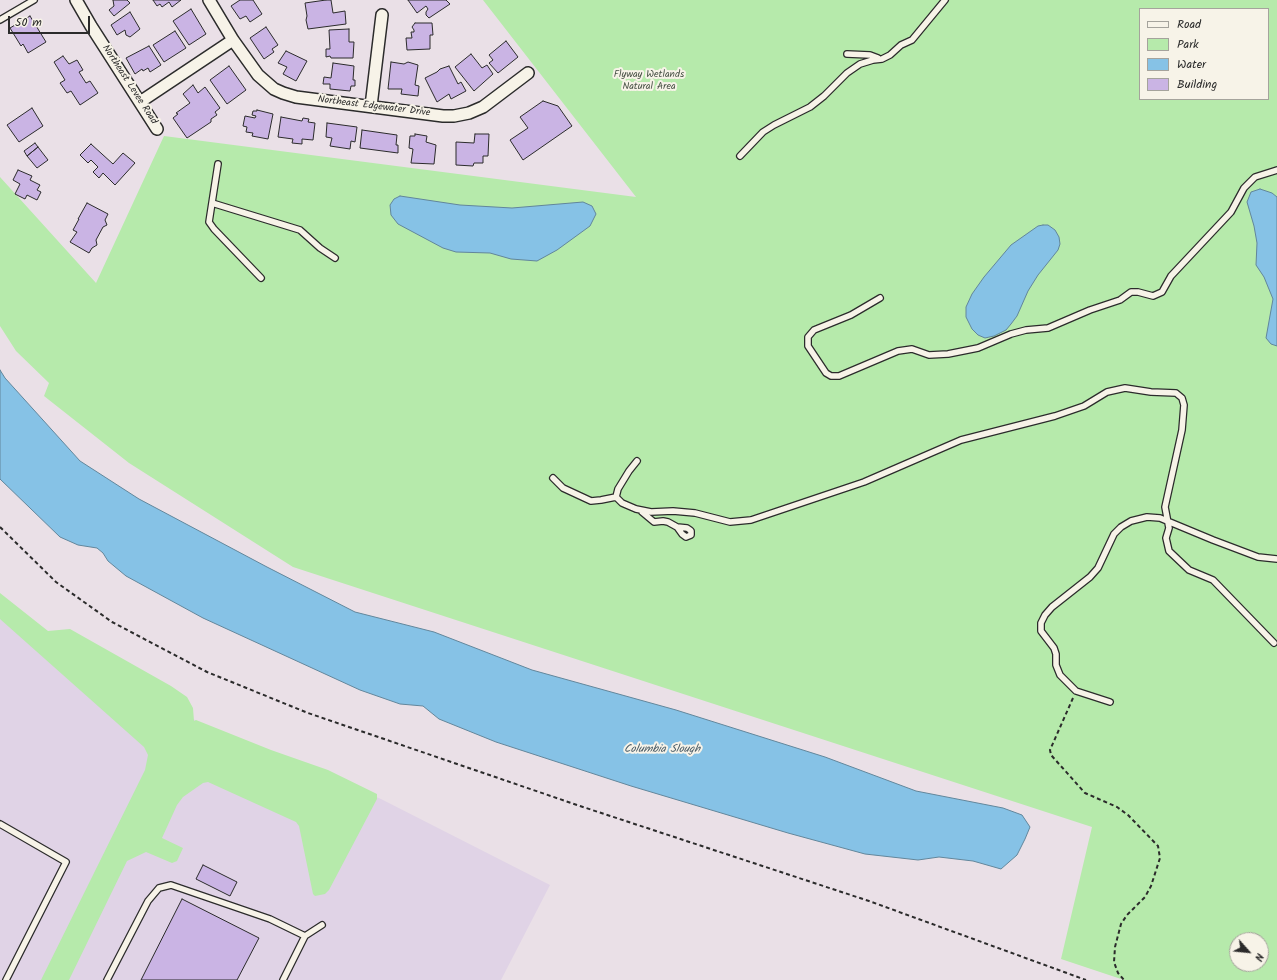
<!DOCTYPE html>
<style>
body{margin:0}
#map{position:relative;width:1277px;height:980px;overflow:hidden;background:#eae0e7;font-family:Kalam,sans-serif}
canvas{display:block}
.legend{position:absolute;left:1139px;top:8px;width:130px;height:92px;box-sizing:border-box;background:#f7f3e8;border:1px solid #a5a39c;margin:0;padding:5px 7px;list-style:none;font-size:12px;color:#2b2b2b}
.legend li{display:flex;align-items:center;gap:8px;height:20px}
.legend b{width:20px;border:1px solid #a5a39c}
.north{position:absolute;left:1229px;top:932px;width:40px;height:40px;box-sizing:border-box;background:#f7f3e8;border:1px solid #a5a39c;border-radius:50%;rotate:117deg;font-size:11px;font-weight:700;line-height:16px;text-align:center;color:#2b2b2b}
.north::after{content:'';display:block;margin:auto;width:14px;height:18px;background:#2b2b2b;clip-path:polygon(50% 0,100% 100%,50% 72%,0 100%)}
.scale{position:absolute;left:8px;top:16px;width:82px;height:18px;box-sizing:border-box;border:2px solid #2b2b2b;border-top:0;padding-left:5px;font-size:12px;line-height:14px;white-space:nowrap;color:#2b2b2b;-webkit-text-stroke:3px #f7f3e8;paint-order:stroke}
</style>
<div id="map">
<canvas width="1277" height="980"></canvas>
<ul class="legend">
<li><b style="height:5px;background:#f7f3e8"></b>Road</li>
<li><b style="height:11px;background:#b6eaab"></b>Park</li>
<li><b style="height:11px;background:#86c2e6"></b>Water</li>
<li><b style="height:11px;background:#cab4e4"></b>Building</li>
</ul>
<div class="north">N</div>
<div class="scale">50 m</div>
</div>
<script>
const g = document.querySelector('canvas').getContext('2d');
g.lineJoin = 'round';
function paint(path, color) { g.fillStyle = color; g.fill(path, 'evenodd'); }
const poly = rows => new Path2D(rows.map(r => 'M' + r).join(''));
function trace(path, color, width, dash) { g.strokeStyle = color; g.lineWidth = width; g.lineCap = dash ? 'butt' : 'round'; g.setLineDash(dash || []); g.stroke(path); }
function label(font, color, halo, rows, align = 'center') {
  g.font = font + ' Kalam,sans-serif'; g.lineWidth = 4; g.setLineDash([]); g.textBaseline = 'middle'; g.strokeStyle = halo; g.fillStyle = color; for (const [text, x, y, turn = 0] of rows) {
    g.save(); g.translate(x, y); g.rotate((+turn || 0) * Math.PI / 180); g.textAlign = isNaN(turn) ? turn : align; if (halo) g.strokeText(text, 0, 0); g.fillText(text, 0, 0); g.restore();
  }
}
paint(poly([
 [0,596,40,627,120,680,197,721,381,799,550,885,501,980,0,980]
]), '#e0d3e6');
paint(poly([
 [483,0,1277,0,1277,980,1124,980,1061,959,1092,827,293,567,129,463,44,396,49,383,16,351,0,326,0,177,96,283,164,136,636,197],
 [1140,9,1268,9,1268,99,1140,99],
 [1237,940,1261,940,1261,964,1237,964],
 [0,593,48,631,70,629,171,686,187,697,193,708,194,721,196,720,271,750,328,770,377,794,377,799,329,890,325,894,315,896,313,894,299,826,296,822,208,782,203,783,183,797,177,805,162,838,183,848,177,861,172,863,146,852,127,861,69,980,41,980,145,770,148,755,144,747,0,619]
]), '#b6eaab');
const water = poly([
 [1260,189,1272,193,1277,197,1277,346,1271,344,1266,338,1273,299,1264,277,1256,265,1257,243,1254,226,1247,202,1251,192,1260,189],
 [400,196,460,205,512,208,583,202,592,206,596,214,590,226,557,250,537,261,511,259,490,253,456,252,443,248,398,224,391,215,390,205,394,199,400,196],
 [1043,225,1048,225,1055,230,1059,237,1060,244,1058,250,1038,275,1028,291,1017,316,1011,324,1006,330,994,336,985,338,978,335,972,329,966,317,966,307,972,294,984,277,1011,245,1038,226,1043,225],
 [0,370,5,378,80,461,139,499,267,567,355,612,434,632,532,670,676,710,825,757,916,791,1003,808,1022,815,1030,827,1025,839,1017,855,1001,869,973,861,939,857,918,860,865,854,788,833,631,786,496,742,439,719,423,706,400,704,360,690,203,618,126,576,108,561,103,553,97,548,78,545,60,537,0,479,0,370]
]);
paint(water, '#86c2e6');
trace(water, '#62869b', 1);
const building = poly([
 [113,0,127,0,130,3,114,16,109,10,114,6,113,0],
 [153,0,181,0,172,7,169,2,162,7,160,4,157,6,153,0],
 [240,0,253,0,262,14,250,22,246,16,240,19,231,6,240,0],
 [326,0,331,0,333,13,345,11,346,24,308,29,306,20,307,16,305,3,326,0],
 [408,0,446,0,450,4,429,18,426,15,426,12,428,9,426,6,417,13,408,0],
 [191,9,206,34,189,45,173,21,191,9],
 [130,12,140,29,130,37,126,35,125,30,117,35,111,25,130,12],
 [30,16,46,42,28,53,23,44,21,46,10,28,30,16],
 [415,23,432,23,433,35,430,35,430,49,407,50,406,38,412,38,411,32,414,32,414,30,412,27,415,23],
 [266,27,278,45,272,49,274,52,264,59,250,38,266,27],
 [349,29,349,42,354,42,353,58,331,58,330,56,326,57,326,49,330,49,329,30,349,29],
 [175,31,186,48,164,62,153,45,175,31],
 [506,41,518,57,498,73,489,63,493,60,489,55,506,41],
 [149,46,161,65,150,72,148,68,143,71,142,69,135,74,126,58,149,46],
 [286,51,307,61,296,81,283,74,287,67,278,63,286,51],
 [471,54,482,68,487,65,493,74,474,91,455,67,471,54],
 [63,56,69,64,77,60,83,70,79,72,86,83,90,81,98,93,80,105,71,91,67,93,60,83,65,80,54,62,63,56],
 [391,62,404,64,408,62,418,65,415,85,419,86,418,96,401,94,402,89,388,89,391,62],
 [333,63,354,66,353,80,355,80,355,86,351,86,350,91,330,89,330,84,323,84,324,77,331,78,333,63],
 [229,66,246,90,227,104,210,80,229,66],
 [449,66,458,84,461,82,466,91,451,99,449,94,437,102,425,78,437,72,440,69,449,66],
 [193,85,198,93,205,87,220,108,215,112,217,115,211,119,211,122,187,138,173,118,178,114,176,113,190,103,183,94,193,85],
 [543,101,558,106,572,126,523,160,510,140,528,128,520,117,543,101],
 [32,108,43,126,19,142,7,125,32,108],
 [257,110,273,114,268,139,252,136,253,133,246,132,247,127,243,126,245,116,255,118,256,116,252,115,253,111,257,111,257,110],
 [281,117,302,121,303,118,309,119,308,122,315,123,313,140,302,139,302,144,292,143,293,139,278,137,281,117],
 [327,123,357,127,355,142,351,141,350,149,330,146,332,138,326,137,327,123],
 [362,130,397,135,396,145,398,145,398,153,360,148,362,130],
 [415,134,427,136,426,142,436,145,434,164,411,163,413,149,409,148,410,136,415,136,415,134],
 [475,134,489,134,488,156,483,156,483,163,474,163,473,166,456,165,456,142,474,143,475,134],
 [35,143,38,147,27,156,24,151,35,143],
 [91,144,113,164,123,153,135,163,115,185,103,173,99,178,93,172,98,167,91,160,88,163,80,155,91,144],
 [38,147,48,160,37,168,27,156,38,147],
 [18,170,32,176,30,180,40,185,37,190,41,192,37,200,27,195,25,199,15,194,20,184,13,180,18,170],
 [87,203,108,214,105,220,107,225,103,227,96,240,97,245,92,248,89,253,70,242,77,232,73,230,79,219,78,219,87,203],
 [203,865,237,882,230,896,196,879,203,865],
 [182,899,259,938,237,980,141,980,182,899]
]);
paint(building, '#cab4e4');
trace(building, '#2b2b2b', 1);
const service = poly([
 [0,20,34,0],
 [847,54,870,55,878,58],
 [740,156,763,132,774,125,810,107,824,96,847,73,860,64,873,60,882,59,890,55,901,45,912,40,945,0],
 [218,164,209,222,214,229,261,278],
 [212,203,300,230,320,248,335,258],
 [880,298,851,315,814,330,808,337,808,346,826,373,831,376,839,376,898,351,912,349,929,355,948,354,978,348,1011,334,1026,330,1048,328,1090,310,1120,300,1131,292,1138,292,1153,296,1162,292,1171,276,1231,212,1244,188,1255,177,1277,170],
 [637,461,629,471,618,489,616,497,622,503,636,509,651,512,673,511,695,513,730,522,751,520,864,482,961,440,1055,416,1084,406,1107,392,1125,388,1151,392,1176,393,1182,398,1184,405,1182,430,1165,507,1169,528,1166,538,1169,551,1189,570,1213,580,1274,643],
 [553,478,563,488,591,501,601,500,616,497],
 [642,512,654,522,663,521,668,522,677,527,682,534,686,537,691,535,691,531,690,530,687,528,677,527],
 [1110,702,1076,691,1060,675,1056,665,1056,654,1054,648,1041,631,1041,623,1045,615,1052,607,1090,577,1098,568,1114,534,1121,527,1131,521,1147,517,1160,518,1213,540,1258,557,1277,559],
 [0,824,66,862,6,980],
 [107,980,148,901,159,888,171,885,270,919,305,936],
 [283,980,305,936,322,925]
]);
const minor = poly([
 [76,0,91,26,157,129],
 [209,0,233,40,258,75,274,89,283,93,296,97,443,116,454,116,469,113,483,107,528,73],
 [140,102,233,40],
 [371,106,382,15]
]);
trace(service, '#2b2b2b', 8);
trace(minor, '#2b2b2b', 14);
trace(poly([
 [0,527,56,582,112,622,207,672,308,713,580,806,869,901,1086,980],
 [1073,698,1050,750,1051,755,1085,793,1117,807,1128,815,1158,846,1160,858,1151,886,1145,897,1127,915,1121,924,1115,947,1114,962,1118,973,1124,980]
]), '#2b2b2b', 2, [4, 3]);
trace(service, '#f7f3e8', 5.5);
trace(minor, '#f7f3e8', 11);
label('10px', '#475145', '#f7f3e8', [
 ["Flyway Wetlands",649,75],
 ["Natural Area",649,87]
]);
label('10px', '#2b2b2b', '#f7f3e8', [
 ["Northeast Levee Road",129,85,57],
 ["Northeast Edgewater Drive",374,107,7]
]);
label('italic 11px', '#465863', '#f7f3e8', [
 ["Columbia Slough",662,750]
]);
</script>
